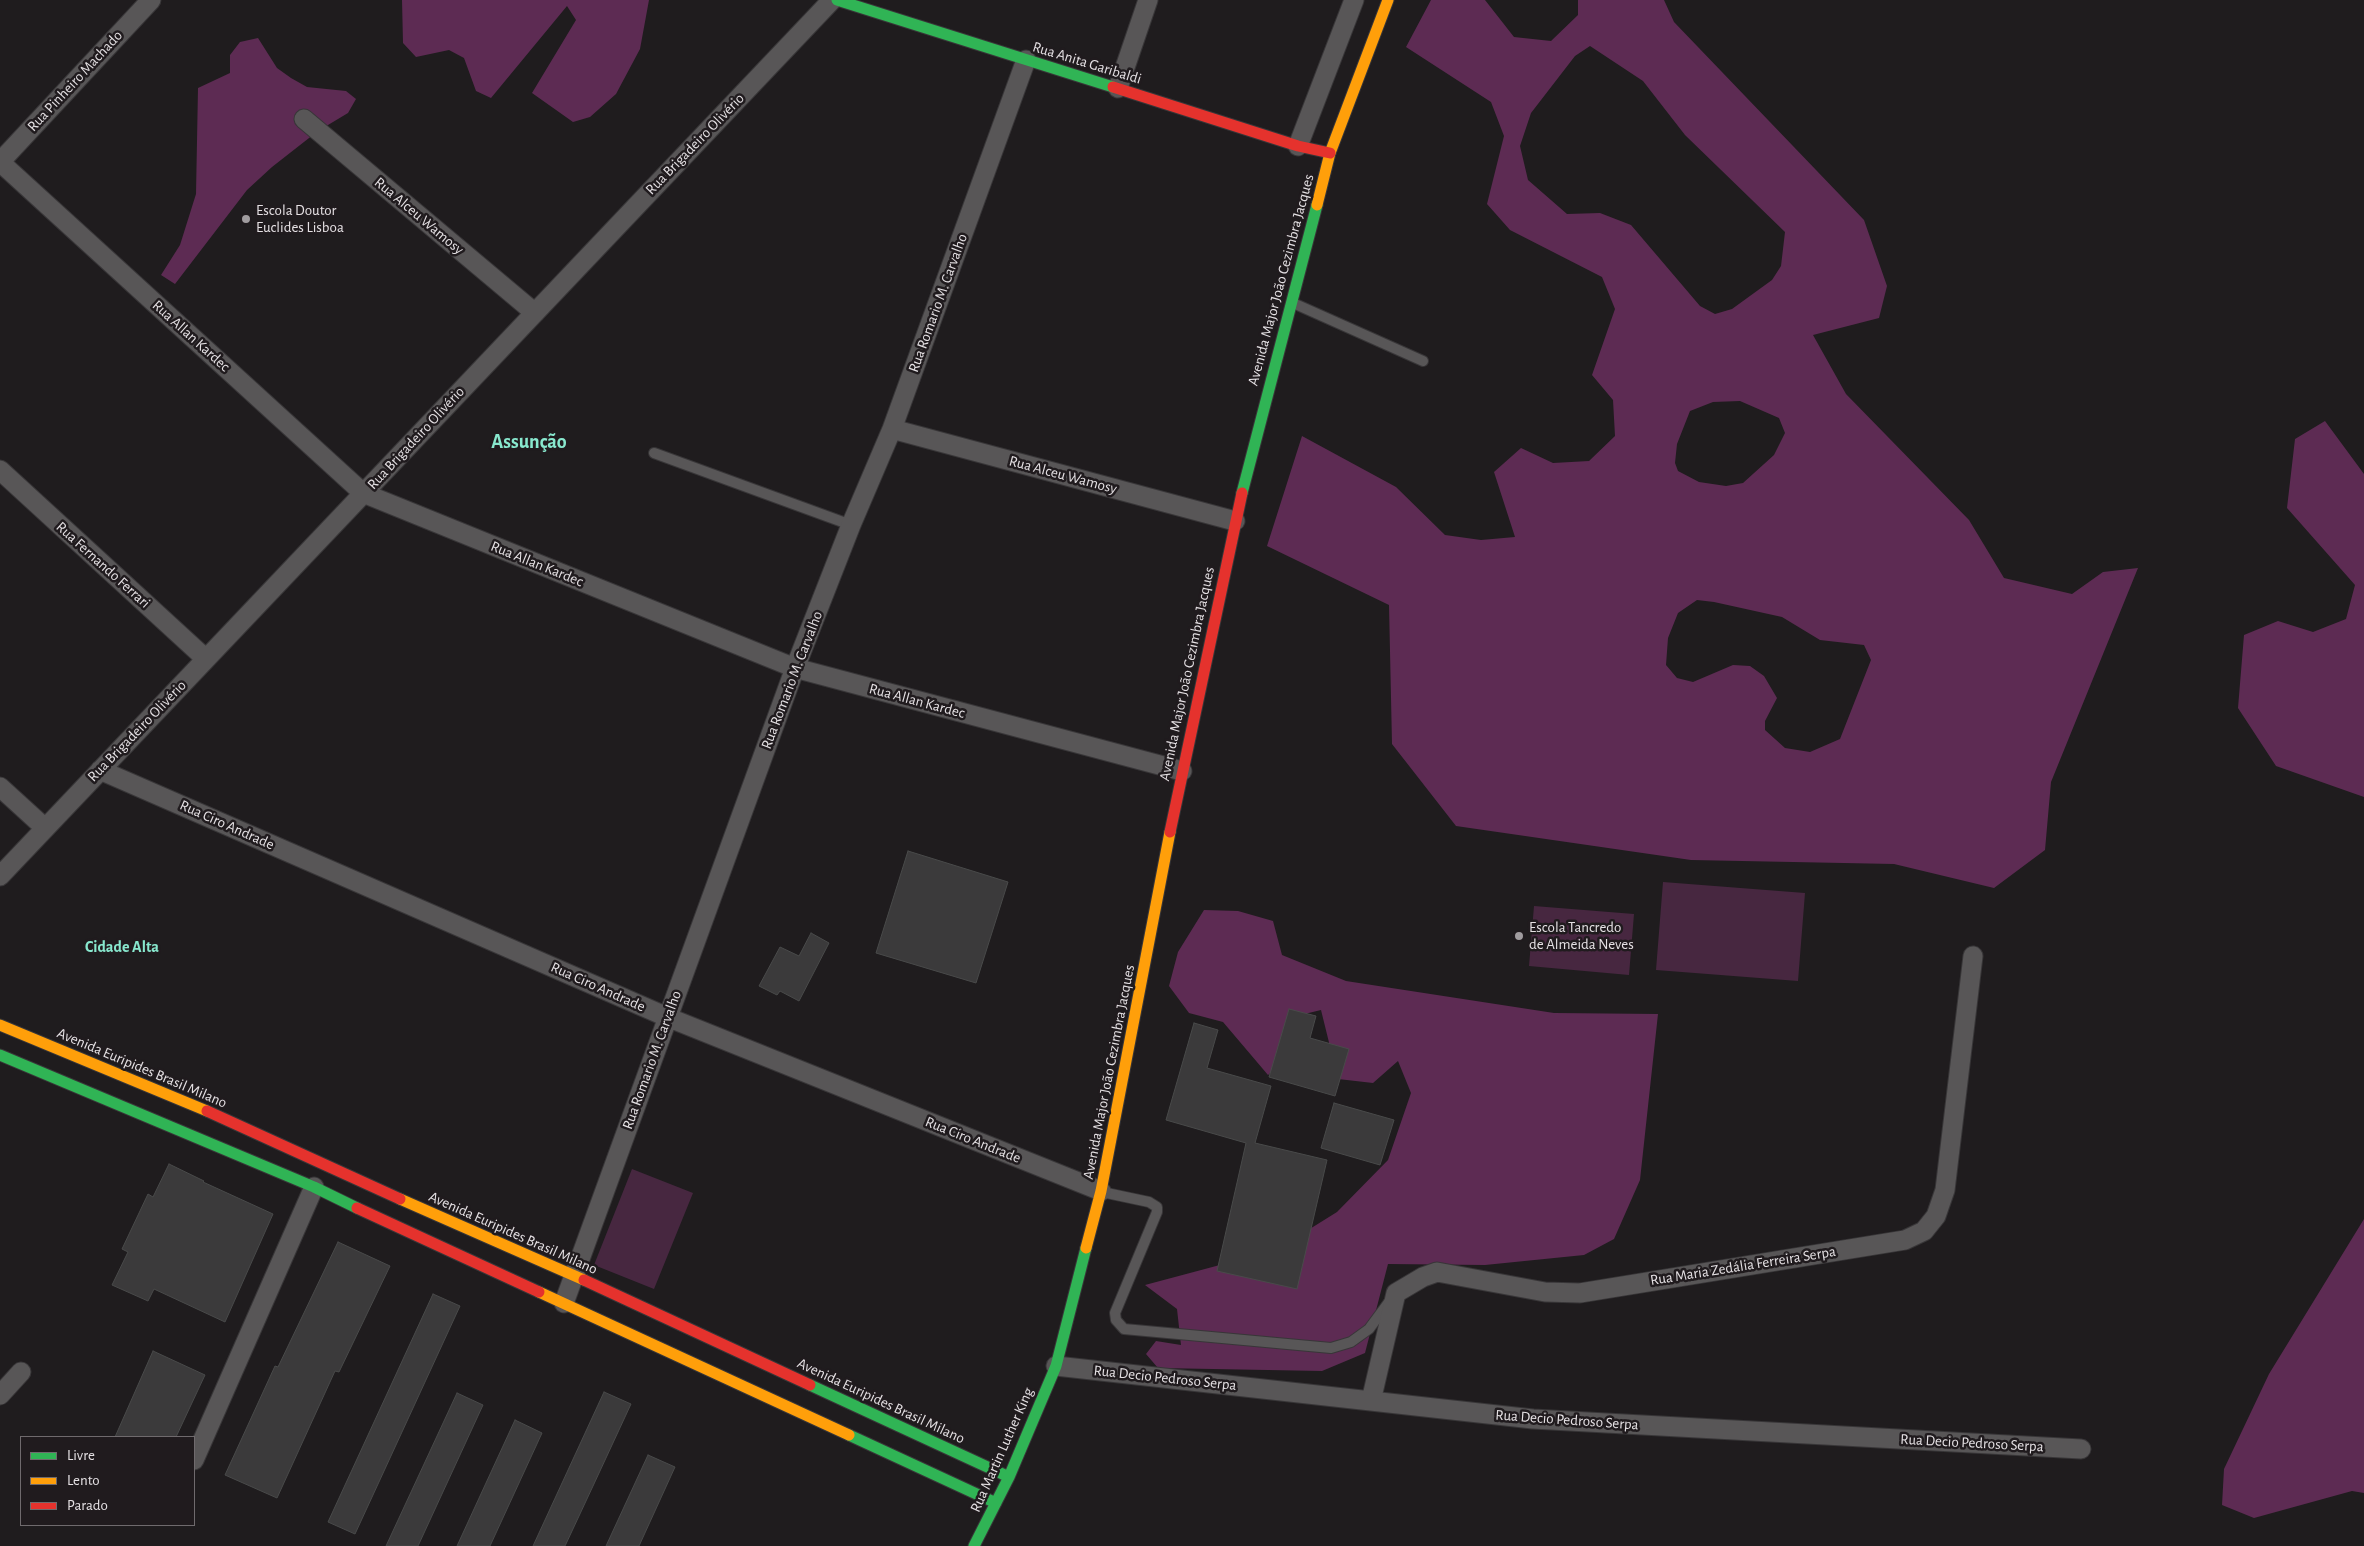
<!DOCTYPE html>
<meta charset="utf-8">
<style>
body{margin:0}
#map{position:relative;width:2364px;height:1546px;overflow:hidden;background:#1f1c1e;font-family:"Alegreya Sans",sans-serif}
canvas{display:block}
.legend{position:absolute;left:20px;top:1436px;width:175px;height:90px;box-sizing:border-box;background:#201b1e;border:1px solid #6f6a6d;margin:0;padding:6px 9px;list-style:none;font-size:15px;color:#e5e1e4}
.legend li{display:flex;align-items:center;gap:10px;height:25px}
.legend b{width:25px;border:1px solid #6f6a6d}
</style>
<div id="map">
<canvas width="2364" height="1546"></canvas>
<ul class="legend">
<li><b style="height:6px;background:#30b455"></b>Livre</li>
<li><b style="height:6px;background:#ff9f0a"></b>Lento</li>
<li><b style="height:6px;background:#e5322d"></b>Parado</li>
</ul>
</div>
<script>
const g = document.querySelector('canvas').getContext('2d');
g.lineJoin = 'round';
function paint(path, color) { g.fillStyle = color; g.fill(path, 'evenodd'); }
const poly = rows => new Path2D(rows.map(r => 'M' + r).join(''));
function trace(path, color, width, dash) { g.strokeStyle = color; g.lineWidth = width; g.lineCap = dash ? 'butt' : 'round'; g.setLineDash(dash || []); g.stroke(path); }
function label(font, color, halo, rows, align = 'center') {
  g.font = font + ' "Alegreya Sans",sans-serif'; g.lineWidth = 5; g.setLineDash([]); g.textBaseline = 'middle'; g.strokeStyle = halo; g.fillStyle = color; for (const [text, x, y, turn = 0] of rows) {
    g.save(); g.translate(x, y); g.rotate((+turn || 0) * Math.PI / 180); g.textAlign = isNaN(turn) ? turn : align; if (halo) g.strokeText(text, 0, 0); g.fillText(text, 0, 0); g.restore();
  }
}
paint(poly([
 [1663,882,1805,893,1798,981,1656,970],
 [1534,906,1634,914,1629,975,1529,966],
 [632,1169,693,1193,654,1289,594,1265]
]), '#472740');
paint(poly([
 [402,0,649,0,640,49,616,94,590,117,573,122,532,93,576,20,567,6,491,98,476,91,464,58,449,50,416,57,403,43],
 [1431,0,1485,0,1514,37,1551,41,1578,15,1578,0,1664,0,1674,22,1864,220,1887,286,1879,318,1813,335,1846,394,1969,520,2004,578,2072,594,2103,572,2138,568,2051,782,2045,850,1994,888,1894,864,1691,860,1456,826,1392,744,1389,605,1267,546,1302,436,1396,487,1445,535,1481,540,1515,537,1494,472,1521,448,1553,463,1589,461,1615,436,1613,400,1592,375,1615,309,1602,277,1510,230,1487,204,1504,136,1491,102,1406,47],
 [1590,46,1643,81,1685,135,1785,232,1781,266,1772,280,1732,309,1715,314,1700,306,1631,225,1600,213,1567,214,1528,180,1520,146,1531,113,1575,56],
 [1740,401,1779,418,1785,433,1774,455,1743,483,1726,486,1699,482,1678,471,1675,463,1677,444,1690,411,1713,402],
 [1697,600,1714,602,1782,617,1820,640,1864,645,1871,660,1840,739,1810,752,1785,748,1765,730,1765,721,1777,698,1764,676,1750,666,1733,665,1693,682,1677,678,1666,665,1668,638,1678,613],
 [258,38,277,68,291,78,307,87,346,91,356,99,348,113,318,131,272,167,247,190,175,284,161,275,180,245,196,194,198,88,230,73,230,55,240,42],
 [2325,421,2364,474,2364,797,2276,766,2238,708,2244,635,2278,621,2313,632,2346,619,2355,585,2287,508,2295,439],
 [1204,910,1238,911,1273,921,1282,955,1346,981,1554,1013,1658,1014,1640,1180,1614,1239,1584,1255,1485,1265,1388,1264,1365,1353,1322,1371,1158,1368,1146,1354,1156,1341,1181,1345,1177,1309,1145,1285,1276,1250,1337,1212,1388,1160,1411,1093,1398,1061,1373,1083,1338,1079,1321,1010,1288,1018,1293,1053,1268,1075,1223,1022,1189,1013,1169,986,1178,952],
 [2364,1219,2364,1493,2352,1491,2254,1518,2222,1505,2224,1469,2269,1374]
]), '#5d2b53');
const building = poly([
 [908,851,1008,882,976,983,876,953,908,851],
 [811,933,829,943,799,1001,780,991,777,995,759,986,780,947,799,956,811,933],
 [1289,1009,1316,1016,1310,1038,1349,1049,1335,1096,1269,1077,1289,1009],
 [1194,1023,1218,1030,1207,1068,1271,1086,1255,1143,1327,1160,1297,1289,1217,1271,1246,1143,1166,1120,1194,1023],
 [1334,1103,1394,1120,1380,1165,1321,1148,1334,1103],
 [169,1164,204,1181,203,1182,273,1214,225,1322,154,1289,148,1301,112,1285,128,1252,122,1249,148,1194,153,1197,169,1164],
 [338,1242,390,1266,339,1372,335,1371,277,1498,225,1475,275,1366,278,1367,338,1242],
 [433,1294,460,1306,355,1534,328,1522,433,1294],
 [153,1351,205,1375,176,1437,115,1437,153,1351],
 [604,1392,631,1404,593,1486,565,1546,533,1546,604,1392],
 [457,1393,483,1405,418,1546,386,1546,457,1393],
 [515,1420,542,1433,490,1546,457,1546,515,1420],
 [648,1455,675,1467,639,1546,606,1546,648,1455]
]);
paint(building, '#3b3a3b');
trace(building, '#494a4a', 1);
const lane = poly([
 [1293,303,1423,361],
 [654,453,851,525],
 [1102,1192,1149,1202,1157,1207,1157,1212,1115,1313,1116,1320,1124,1329,1331,1348,1351,1342,1369,1329,1389,1302]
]);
const street = poly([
 [1118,88,1148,0],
 [304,119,535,313],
 [1298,146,1354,0],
 [0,162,363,493,795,668,1182,771],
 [0,162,151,0],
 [892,429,1235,521],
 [0,470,206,659],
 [100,770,667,1017,1101,1191],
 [0,787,45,828],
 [0,876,832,0],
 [564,1303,795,668,851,525,892,429,1026,60],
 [1056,1366,1533,1419,2081,1449],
 [0,1395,21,1372],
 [1371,1401,1396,1293,1423,1277,1437,1272,1545,1292,1580,1293,1905,1240,1924,1231,1936,1216,1945,1190,1973,956],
 [194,1460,314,1187]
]);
const fast = poly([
 [837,0,1113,87],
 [1242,493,1317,205],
 [0,1055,314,1187,357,1208],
 [810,1385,1009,1477],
 [849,1435,996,1503],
 [974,1546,1009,1477,1056,1366,1086,1248]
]);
const slow = poly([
 [1317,205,1330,153,1388,0],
 [0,1025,207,1111],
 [400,1199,584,1280],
 [1086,1248,1101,1191,1170,832],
 [539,1292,849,1435]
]);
const jam = poly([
 [1113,87,1298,146,1330,153],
 [1170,832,1242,493],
 [207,1111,400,1199],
 [357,1208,539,1292],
 [584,1280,810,1385]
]);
trace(lane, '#383638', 12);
trace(street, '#383638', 21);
trace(fast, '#383638', 13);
trace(slow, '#383638', 13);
trace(jam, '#383638', 13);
trace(lane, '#585657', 10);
trace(street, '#585657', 19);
trace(fast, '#30b455', 11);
trace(slow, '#ff9f0a', 11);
trace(jam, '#e5322d', 11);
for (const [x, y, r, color] of [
 [246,219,5,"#a09c9f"],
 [1519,936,5,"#a09c9f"]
]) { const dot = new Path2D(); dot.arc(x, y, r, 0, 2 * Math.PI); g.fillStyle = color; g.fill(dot); trace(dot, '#201b1e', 2); }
label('15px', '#e5e1e4', '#201b1e', [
 ["Rua Anita Garibaldi",1087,63,17],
 ["Rua Pinheiro Machado",75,81,-47],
 ["Rua Brigadeiro Olivério",695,144,-46],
 ["Rua Alceu Wamosy",419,216,40],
 ["Avenida Major João Cezimbra Jacques",1281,280,-75],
 ["Rua Romario M. Carvalho",938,303,-70],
 ["Rua Allan Kardec",191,336,42],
 ["Rua Brigadeiro Olivério",416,438,-47],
 ["Rua Alceu Wamosy",1063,475,15],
 ["Rua Allan Kardec",537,564,22],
 ["Rua Fernando Ferrari",103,565,42],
 ["Avenida Major João Cezimbra Jacques",1187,674,-78],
 ["Rua Romario M. Carvalho",792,680,-69],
 ["Rua Allan Kardec",917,701,15],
 ["Rua Brigadeiro Olivério",137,731,-46],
 ["Rua Ciro Andrade",227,825,24],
 ["Rua Ciro Andrade",598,987,24],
 ["Rua Romario M. Carvalho",652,1060,-70],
 ["Avenida Euripides Brasil Milano",142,1068,23],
 ["Avenida Major João Cezimbra Jacques",1109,1072,-79],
 ["Rua Ciro Andrade",973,1140,22],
 ["Avenida Euripides Brasil Milano",513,1233,24],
 ["Rua Maria Zedália Ferreira Serpa",1743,1266,-9],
 ["Rua Decio Pedroso Serpa",1165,1378,6],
 ["Avenida Euripides Brasil Milano",881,1401,25],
 ["Rua Decio Pedroso Serpa",1567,1420,4],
 ["Rua Decio Pedroso Serpa",1972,1443,3],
 ["Rua Martin Luther King",1002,1450,-66]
]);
label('15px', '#e5e1e4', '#201b1e', [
 ["Escola Doutor",256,210],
 ["Euclides Lisboa",256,227],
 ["Escola Tancredo",1529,927],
 ["de Almeida Neves",1529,944]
], 'left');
label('bold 16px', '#88e8ce', '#201b1e', [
 ["Cidade Alta",122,947]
]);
label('bold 20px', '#88e8ce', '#201b1e', [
 ["Assunção",529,442]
]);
</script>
